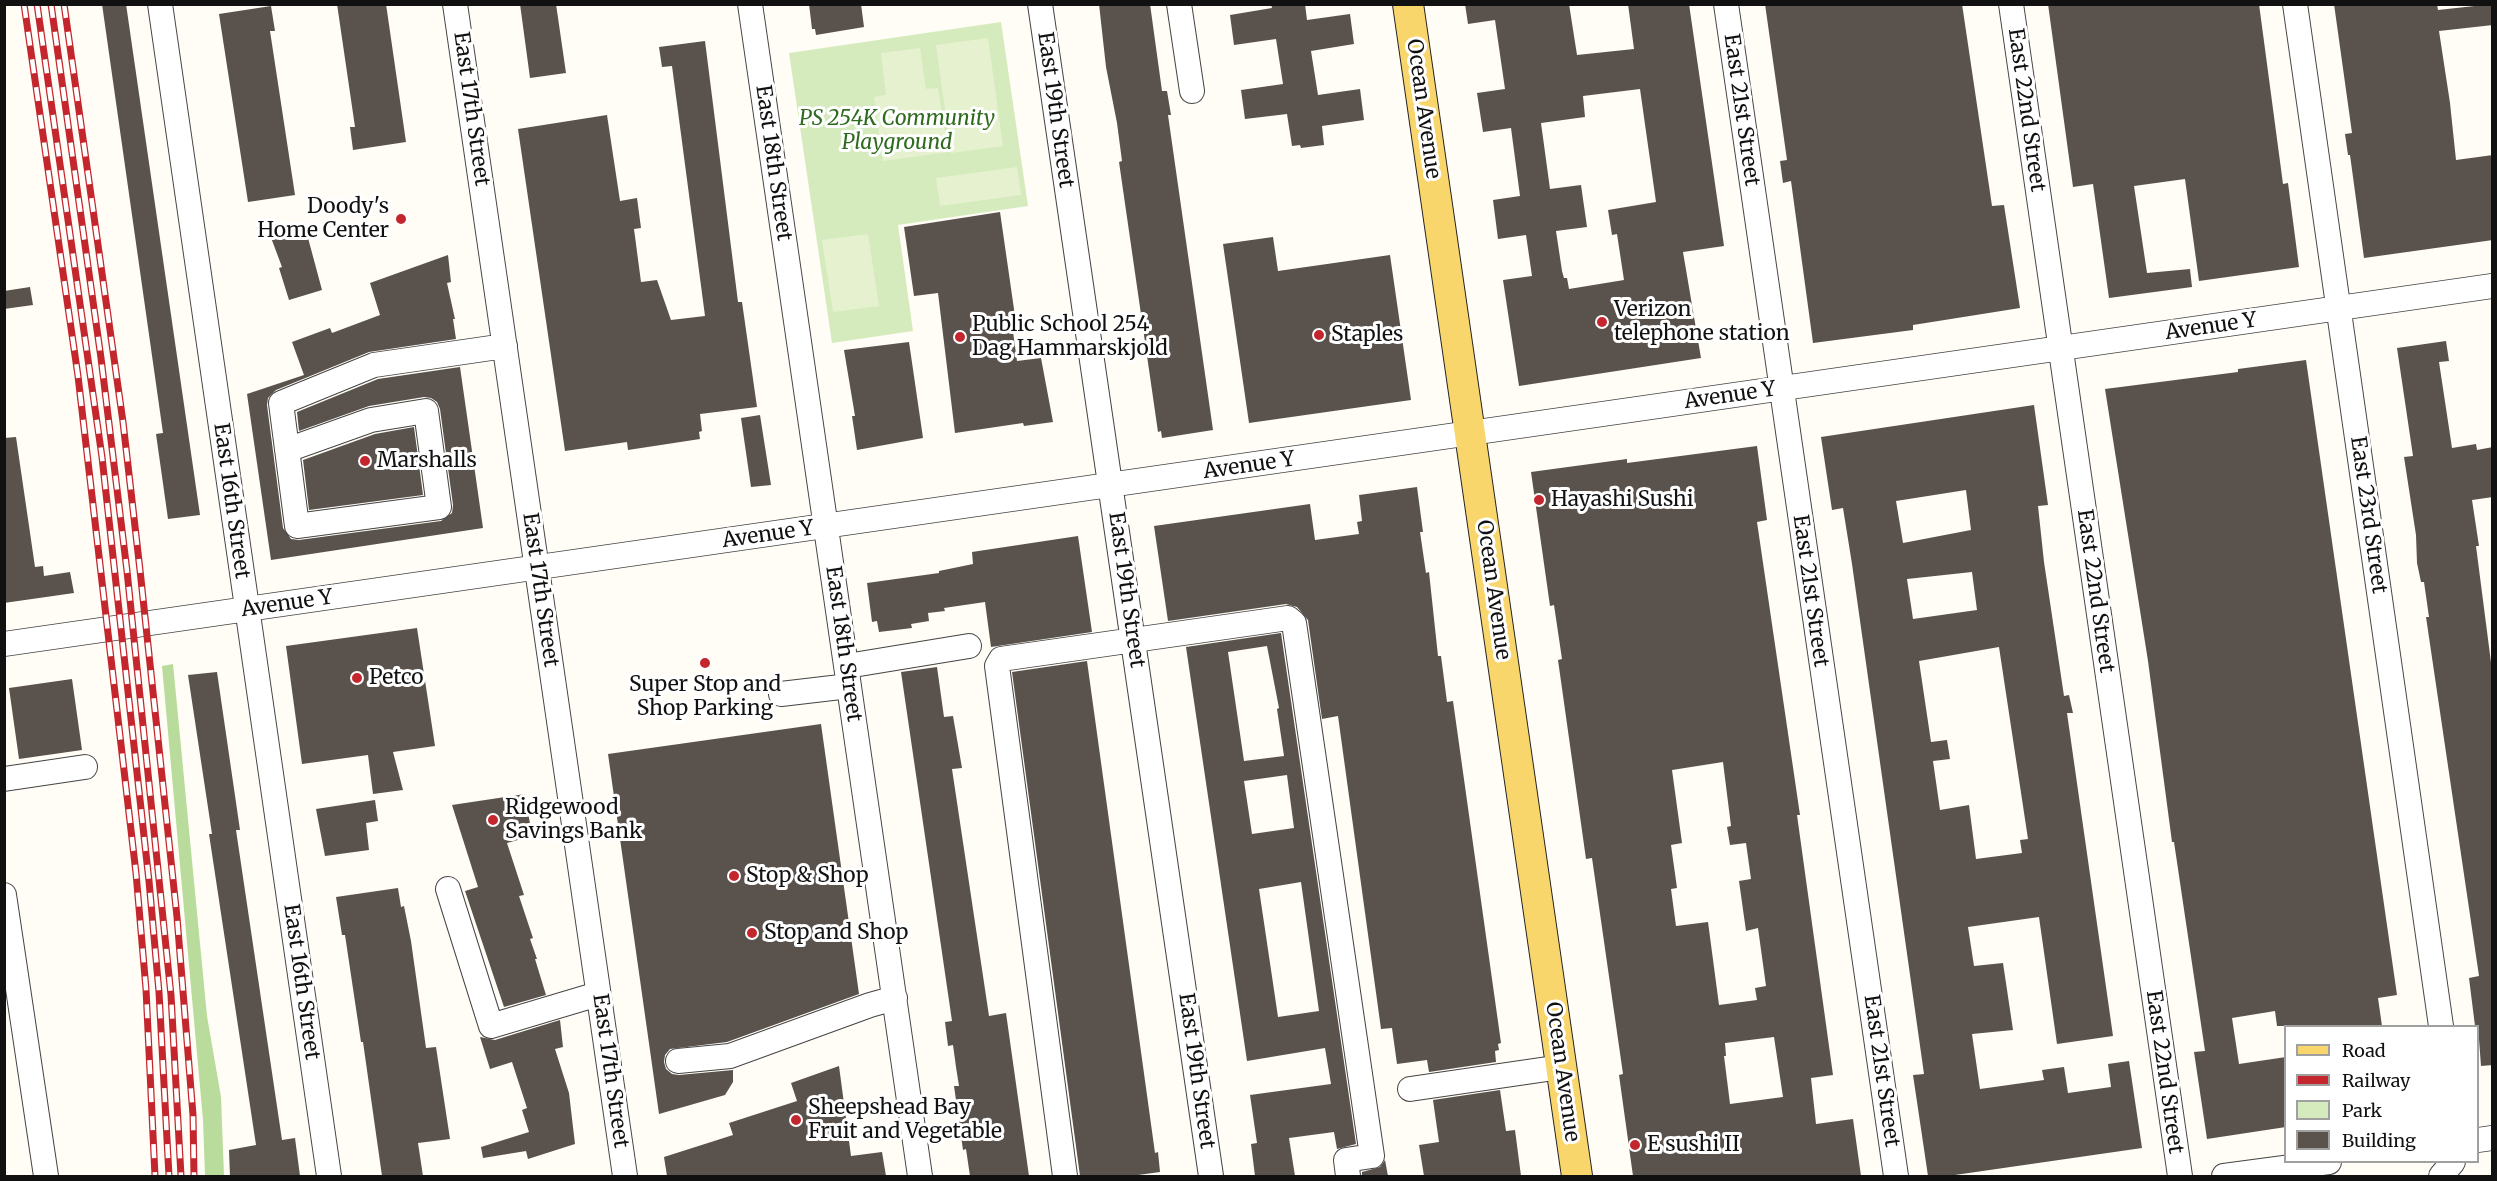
<!DOCTYPE html>
<style>
body{margin:0}
#map{position:relative;width:2497px;height:1181px;overflow:hidden;background:#fffdf5;font-family:Merriweather,serif}
canvas{display:block}
.frame{position:absolute;inset:0;border:6px solid #111;pointer-events:none}
.legend{position:absolute;left:2284px;top:1025px;width:195px;height:138px;box-sizing:border-box;background:#fff;border:2px solid #a0a0a0;margin:0;padding:8px 10px;list-style:none;font-size:18px;color:#111}
.legend li{display:flex;align-items:center;gap:12px;height:30px}
.legend b{width:30px;border:2px solid #a0a0a0}
</style>
<div id="map">
<canvas width="2497" height="1181"></canvas>
<div class="frame"></div>
<ul class="legend">
<li><b style="height:8px;background:#f9d66b"></b>Road</li>
<li><b style="height:8px;background:#c4262e"></b>Railway</li>
<li><b style="height:16px;background:#d5ebbd"></b>Park</li>
<li><b style="height:16px;background:#5a524d"></b>Building</li>
</ul>
</div>
<script>
const g = document.querySelector('canvas').getContext('2d');
g.lineJoin = 'round';
function paint(path, color) { g.fillStyle = color; g.fill(path, 'evenodd'); }
const poly = rows => new Path2D(rows.map(r => 'M' + r).join(''));
function trace(path, color, width, dash) { g.strokeStyle = color; g.lineWidth = width; g.lineCap = dash ? 'butt' : 'round'; g.setLineDash(dash || []); g.stroke(path); }
function label(font, color, halo, rows, align = 'center') {
  g.font = font + ' Merriweather,serif'; g.lineWidth = 6; g.setLineDash([]); g.textBaseline = 'middle'; g.strokeStyle = halo; g.fillStyle = color; for (const [text, x, y, turn = 0] of rows) {
    g.save(); g.translate(x, y); g.rotate((+turn || 0) * Math.PI / 180); g.textAlign = isNaN(turn) ? turn : align; if (halo) g.strokeText(text, 0, 0); g.fillText(text, 0, 0); g.restore();
  }
}
paint(poly([
 [1001,22,1028,206,898,225,913,331,832,343,789,53]
]), '#d5ebbd');
paint(poly([
 [173,664,207,1016,221,1097,224,1176,205,1176,203,1120,162,666]
]), '#b9dc9c');
paint(poly([
 [988,38,1003,146,951,153,936,45],
 [920,48,926,89,938,88,948,152,883,161,874,97,886,95,881,53],
 [1017,167,1021,195,940,206,936,178],
 [868,234,879,306,833,312,822,240]
]), '#e6f2cf');
paint(poly([
 [102,4,126,4,200,515,168,519,156,434,163,433],
 [337,4,386,4,406,142,353,150,350,127,355,127],
 [520,4,556,4,566,73,530,78],
 [809,4,861,4,864,27,816,35,815,29,812,29],
 [1099,4,1150,4,1162,91,1167,91,1171,115,1168,115,1213,430,1162,438,1161,431,1158,432,1119,162,1122,161,1117,123,1106,67],
 [1271,4,1305,4,1307,20,1350,14,1354,44,1311,51,1318,95,1360,89,1364,120,1322,126,1324,145,1301,148,1300,145,1292,146,1287,114,1245,119,1241,90,1283,84,1276,39,1234,45,1230,15,1272,8],
 [1465,4,1569,4,1577,55,1634,49,1628,4,1689,4,1724,246,1683,252,1701,358,1519,386,1503,280,1532,276,1526,235,1498,239,1493,200,1520,196,1511,128,1483,132,1477,93,1505,89,1495,20,1468,24],
 [1640,89,1656,202,1608,210,1612,235,1617,234,1624,280,1569,289,1567,278,1564,278,1562,271,1556,231,1587,227,1581,185,1550,189,1541,123,1585,117,1583,96],
 [1765,4,1962,4,1992,206,2004,205,2020,308,1913,325,1913,330,1813,343,1791,181,1783,183,1780,161,1787,160],
 [2048,4,2259,4,2283,184,2288,183,2299,267,2199,281,2185,179,2134,186,2147,273,2190,269,2192,287,2109,298,2093,184,2073,187],
 [2334,4,2437,4,2438,10,2493,4,2493,25,2439,31,2450,103,2456,160,2493,155,2493,240,2364,258,2350,155,2348,155,2345,134,2352,133],
 [271,6,275,31,270,31,295,195,248,202,219,14],
 [705,41,738,302,742,302,757,407,700,414,702,431,699,432,700,439,628,450,627,442,565,451,518,129,607,115,620,201,637,198,641,228,634,229,641,282,657,280,671,320,705,316,672,66,662,67,659,47],
 [1000,212,1015,316,1011,317,1017,361,1041,358,1053,422,1024,426,1023,423,955,433,938,293,914,296,904,227],
 [304,223,322,290,289,300,279,268,282,267,270,235],
 [1273,237,1278,271,1390,255,1411,400,1249,423,1223,244],
 [448,255,451,282,447,283,455,319,453,319,456,339,369,352,276,390,268,398,267,405,283,528,291,539,299,540,441,521,452,513,453,505,440,409,437,402,431,398,424,397,369,406,299,431,297,412,378,379,460,367,483,528,271,560,247,394,304,375,292,342,330,328,332,333,380,315,370,283],
 [30,287,33,305,4,309,4,291],
 [2446,341,2449,361,2439,362,2452,448,2476,444,2477,450,2493,447,2493,497,2472,500,2479,546,2476,546,2493,678,2493,1065,2481,1066,2478,1026,2475,1026,2469,978,2479,976,2426,617,2429,617,2424,582,2421,582,2417,563,2416,535,2404,457,2413,456,2397,348],
 [909,342,923,438,857,450,852,416,855,416,844,350],
 [2306,360,2397,995,2378,998,2382,1026,2277,1026,2275,1011,2232,1018,2239,1064,2286,1057,2286,1127,2207,1139,2194,1052,2205,1051,2174,842,2172,842,2148,661,2105,389,2238,372,2238,369],
 [2034,405,2048,505,2038,506,2044,562,2064,696,2069,695,2073,713,2067,713,2113,1036,2057,1044,2039,917,1968,927,1974,966,2003,963,2013,1030,1972,1034,1980,1089,2044,1080,2042,1070,2064,1067,2068,1093,2111,1087,2108,1064,2129,1061,2142,1148,1948,1176,1928,1176,1913,1075,1924,1074,1852,564,1843,508,1832,510,1821,437],
 [1966,490,1971,530,1903,543,1896,501],
 [1972,572,1977,610,1913,619,1907,579],
 [1999,647,2028,839,2020,840,2022,853,1976,859,1969,805,1940,810,1933,761,1950,759,1947,740,1931,742,1919,661],
 [760,415,771,485,751,487,741,418],
 [414,427,423,495,309,510,303,460,375,434],
 [16,437,35,567,43,566,44,576,70,572,74,593,4,603,4,438],
 [1757,446,1767,520,1757,522,1800,815,1797,815,1833,1075,1811,1078,1816,1124,1853,1119,1861,1176,1633,1176,1619,1075,1623,1074,1592,858,1586,859,1558,660,1562,659,1554,605,1550,606,1531,472,1627,459,1627,463],
 [1723,762,1731,826,1727,827,1730,845,1746,843,1751,879,1739,881,1746,931,1758,928,1766,986,1755,988,1757,1000,1719,1005,1708,922,1676,926,1671,889,1677,888,1671,845,1682,843,1672,770],
 [1774,1037,1783,1097,1730,1104,1724,1056,1726,1056,1725,1043],
 [1417,487,1423,532,1420,532,1426,573,1429,572,1438,656,1441,656,1447,702,1453,701,1501,1043,1498,1044,1499,1050,1495,1051,1496,1062,1429,1072,1427,1060,1397,1064,1392,1028,1381,1029,1338,716,1322,719,1308,620,1297,607,1286,604,1168,621,1154,526,1310,504,1315,540,1359,534,1357,522,1362,521,1359,495],
 [1078,536,1092,632,991,647,985,602,944,608,945,611,928,613,929,621,911,624,912,628,879,632,877,621,872,622,867,583,939,573,939,571,973,564,972,552],
 [417,628,435,746,393,752,403,790,373,794,368,755,302,764,286,646],
 [1281,633,1356,1144,1337,1149,1334,1132,1289,1138,1295,1176,1255,1176,1251,1144,1257,1143,1250,1095,1331,1084,1325,1048,1247,1061,1186,647],
 [1267,646,1279,708,1277,709,1284,756,1244,761,1228,652],
 [1287,775,1294,828,1252,834,1244,781],
 [1301,882,1319,1011,1278,1017,1259,889],
 [1087,661,1155,1153,1158,1152,1160,1172,1131,1176,1080,1176,1012,672],
 [937,667,944,717,953,716,962,768,952,769,989,1016,1006,1013,1029,1176,970,1176,966,1149,963,1150,954,1086,959,1086,956,1067,953,1045,948,1046,945,1022,952,1021,901,672],
 [217,672,240,830,236,830,282,1140,295,1138,300,1176,230,1176,229,1150,256,1145,209,834,212,834,188,675],
 [72,679,82,750,19,759,9,688],
 [821,724,859,994,727,1042,670,1049,665,1055,664,1062,666,1069,672,1074,679,1075,733,1070,733,1082,725,1095,659,1114,608,754],
 [525,794,532,836,507,843,524,895,519,896,533,938,530,939,537,959,535,959,546,995,504,1007,465,891,478,887,452,805],
 [375,800,378,821,366,823,369,850,325,856,316,809],
 [398,888,401,907,404,906,411,941,426,1048,436,1047,450,1139,418,1143,423,1176,382,1176,363,1042,361,1042,345,935,342,935,336,897],
 [560,1020,563,1047,555,1049,569,1093,575,1144,528,1159,526,1151,483,1158,481,1147,529,1132,522,1110,527,1108,512,1062,490,1069,480,1037,495,1040],
 [839,1066,851,1156,882,1152,886,1176,667,1176,664,1157,733,1135,729,1123,797,1101,791,1083],
 [1500,1090,1506,1131,1515,1130,1521,1176,1424,1176,1419,1145,1439,1142,1433,1100],
 [1385,1160,1388,1176,1362,1176,1362,1172,1380,1167]
]), '#5a524d');
const minor = poly([
 [160,4,329,1176],
 [455,4,625,1176],
 [750,4,920,1176],
 [1040,4,1211,1176],
 [1179,4,1192,91],
 [1726,4,1896,1176],
 [2011,4,2180,1176],
 [2295,4,2441,1026],
 [287,450,371,420,426,411,439,507,297,526,281,403,374,365,505,346],
 [4,644,2492,286],
 [847,666,969,646],
 [781,694,849,686],
 [4,779,85,767],
 [448,889,491,1026,598,994],
 [4,895,46,1176],
 [678,1061,730,1056,870,1005,895,998],
 [1410,1089,1561,1067],
 [2478,1140,2492,1138],
 [1065,1176,997,666,1001,659,1288,618,1294,623,1372,1156,1346,1160,1348,1176],
 [2224,1176,2329,1162],
 [2441,1176,2453,1162]
]);
const major = poly([
 [1408,4,1577,1176]
]);
trace(minor, '#444', 26);
trace(major, '#222', 32);
trace(minor, '#fff', 24);
trace(major, '#f9d66b', 30);
const rail = poly([
 [24,4,78,376,136,873,146,989,155,1176],
 [37,4,102,457,149,881,159,992,169,1176],
 [51,4,101,358,127,571,171,995,181,1176],
 [64,4,123,422,140,570,177,917,193,1115,194,1176]
]);
trace(rail, '#c4262e', 7);
trace(rail, '#fff', 4.5, [14]);
for (const [x, y, r, color] of [
 [401,219,6,"#c4262e"],
 [1602,322,6,"#c4262e"],
 [1319,335,6,"#c4262e"],
 [960,337,6,"#c4262e"],
 [365,461,6,"#c4262e"],
 [1539,500,6,"#c4262e"],
 [705,663,6,"#c4262e"],
 [357,678,6,"#c4262e"],
 [493,820,6,"#c4262e"],
 [734,876,6,"#c4262e"],
 [752,933,6,"#c4262e"],
 [796,1120,6,"#c4262e"],
 [1635,1145,6,"#c4262e"]
]) { const dot = new Path2D(); dot.arc(x, y, r, 0, 2 * Math.PI); g.fillStyle = color; g.fill(dot); trace(dot, '#fff', 2); }
label('21px', '#111', '#fff', [
 ["East 17th Street",471,109,82],
 ["Ocean Avenue",1423,109,82],
 ["East 19th Street",1055,110,82],
 ["East 21st Street",1741,110,82],
 ["East 22nd Street",2026,110,82],
 ["East 18th Street",773,163,82],
 ["Avenue Y",2211,327,-8],
 ["Avenue Y",1730,396,-8],
 ["Avenue Y",1249,466,-8],
 ["East 16th Street",231,501,82],
 ["East 23rd Street",2368,515,82],
 ["Avenue Y",768,535,-8],
 ["East 17th Street",540,590,82],
 ["East 19th Street",1126,590,82],
 ["Ocean Avenue",1493,590,82],
 ["East 21st Street",1810,591,82],
 ["East 22nd Street",2095,591,82],
 ["Avenue Y",287,604,-8],
 ["East 18th Street",843,644,82],
 ["East 16th Street",301,982,82],
 ["East 17th Street",610,1071,82],
 ["East 19th Street",1196,1071,82],
 ["East 21st Street",1881,1071,82],
 ["Ocean Avenue",1562,1072,82],
 ["East 22nd Street",2164,1072,82]
]);
label('italic 21px', '#2f6b1f', '#fff', [
 ["PS 254K Community",897,119],
 ["Playground",897,143]
]);
label('21px', '#111', '#fff', [
 ["Doody's",389,207,"right"],
 ["Home Center",389,231,"right"],
 ["Verizon",1614,310],
 ["telephone station",1614,334],
 ["Public School 254",972,325],
 ["Dag Hammarskjold",972,349],
 ["Staples",1331,335],
 ["Marshalls",377,461],
 ["Hayashi Sushi",1551,500],
 ["Petco",369,678],
 ["Super Stop and",705,685,"center"],
 ["Shop Parking",705,709,"center"],
 ["Ridgewood",505,808],
 ["Savings Bank",505,832],
 ["Stop & Shop",746,876],
 ["Stop and Shop",764,933],
 ["Sheepshead Bay",808,1108],
 ["Fruit and Vegetable",808,1132],
 ["E sushi II",1647,1145]
], 'left');
</script>
